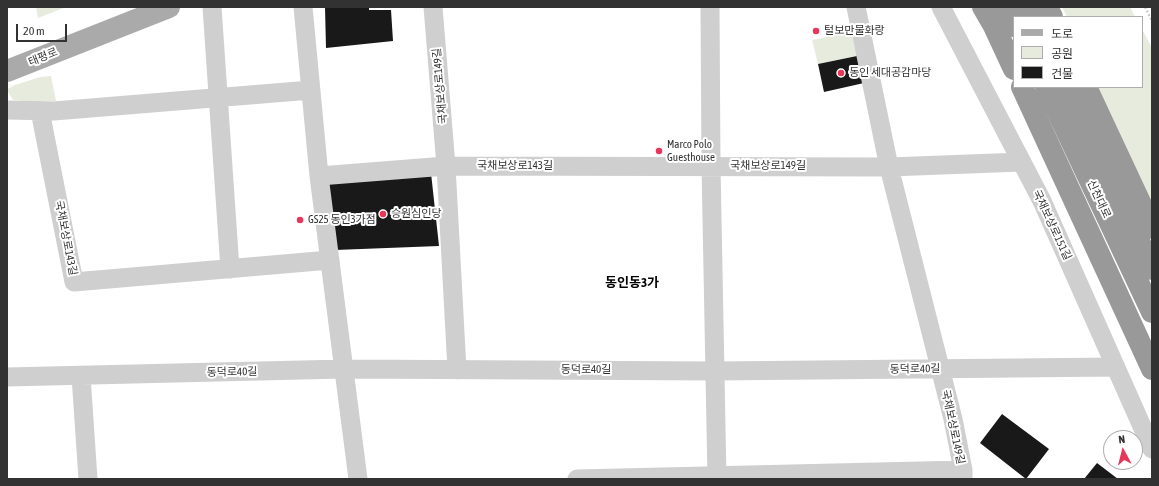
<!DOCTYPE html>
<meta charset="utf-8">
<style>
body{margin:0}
#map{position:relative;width:1159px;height:486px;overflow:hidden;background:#fff;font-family:"Asap Condensed","Noto Sans KR",sans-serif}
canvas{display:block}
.frame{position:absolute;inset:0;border:8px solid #323232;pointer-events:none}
.legend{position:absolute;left:1013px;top:16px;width:130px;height:72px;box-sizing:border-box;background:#fff;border:1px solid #adadad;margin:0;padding:5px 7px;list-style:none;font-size:12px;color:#323232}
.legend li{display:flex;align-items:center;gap:8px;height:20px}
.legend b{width:20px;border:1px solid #adadad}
.north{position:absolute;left:1103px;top:430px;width:40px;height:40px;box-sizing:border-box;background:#fff;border:1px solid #adadad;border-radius:50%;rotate:353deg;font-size:11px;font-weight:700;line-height:16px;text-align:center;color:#323232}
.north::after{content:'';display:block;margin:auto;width:14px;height:18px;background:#e8355a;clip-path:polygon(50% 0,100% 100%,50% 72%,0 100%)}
.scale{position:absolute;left:16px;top:24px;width:51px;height:18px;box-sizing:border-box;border:2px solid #323232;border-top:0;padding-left:5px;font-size:12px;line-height:14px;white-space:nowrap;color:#323232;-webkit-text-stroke:3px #fff;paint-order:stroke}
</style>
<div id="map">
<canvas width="1159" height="486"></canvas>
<div class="frame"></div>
<ul class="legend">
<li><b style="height:5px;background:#aaa"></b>도로</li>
<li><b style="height:11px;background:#e7ebdd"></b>공원</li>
<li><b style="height:11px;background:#191919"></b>건물</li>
</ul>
<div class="north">N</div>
<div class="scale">20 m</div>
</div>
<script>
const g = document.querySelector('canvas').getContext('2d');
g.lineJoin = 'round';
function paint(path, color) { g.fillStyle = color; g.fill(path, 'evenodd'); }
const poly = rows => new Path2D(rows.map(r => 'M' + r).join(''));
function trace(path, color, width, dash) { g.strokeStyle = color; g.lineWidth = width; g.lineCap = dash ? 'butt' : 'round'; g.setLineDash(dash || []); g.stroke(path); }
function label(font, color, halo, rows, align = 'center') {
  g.font = font + ' "Asap Condensed","Noto Sans KR",sans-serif'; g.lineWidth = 4; g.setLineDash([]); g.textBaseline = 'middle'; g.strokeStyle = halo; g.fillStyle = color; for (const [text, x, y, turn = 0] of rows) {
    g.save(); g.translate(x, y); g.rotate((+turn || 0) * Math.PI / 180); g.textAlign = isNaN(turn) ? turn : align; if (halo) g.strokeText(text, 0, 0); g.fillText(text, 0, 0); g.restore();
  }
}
paint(poly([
 [36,7,66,7,38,18],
 [1062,7,1130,7,1135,17,1067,17],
 [1142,29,1152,48,1152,214,1097,87,1142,87],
 [851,32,857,56,818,64,812,40],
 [51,76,56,101,35,102,13,100,7,90,7,89,15,85,40,77]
]), '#e7ebdd');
paint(poly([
 [325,7,369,7,369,10,391,10,393,41,326,48],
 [857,56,864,83,824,92,818,64],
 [431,173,439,246,335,250,327,182],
 [1002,414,1049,449,1026,479,980,443],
 [1097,463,1118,479,1084,479]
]), '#191919');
trace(poly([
 [1145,7,1152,21]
]), '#ccc', 2.5, [2, 2]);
trace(poly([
 [212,7,230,269],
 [303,7,319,176,358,479],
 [433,7,446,166,457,370],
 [710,7,711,166,717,479],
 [856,7,889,167,953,419,963,470,963,479],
 [941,7,1042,201,1152,449],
 [7,110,54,111,311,90],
 [40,111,74,282,330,260],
 [319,176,446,166,889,167,1022,162],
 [81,376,88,479],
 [7,377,344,369,715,371,1116,367],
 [577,479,963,470]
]), '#cfcfcf', 19);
trace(poly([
 [7,71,169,7]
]), '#aaa', 22);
trace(poly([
 [983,7,994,26,1014,69],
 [1004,7,1014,26],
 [1026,7,1031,17],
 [1047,7,1052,17],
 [1022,87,1152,369],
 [1046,87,1152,312],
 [1066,87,1152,269],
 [1086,87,1152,228]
]), '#999', 22);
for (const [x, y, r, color] of [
 [816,31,4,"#e8355a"],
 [841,73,4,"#e8355a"],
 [659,151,4,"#e8355a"],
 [383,214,4,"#e8355a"],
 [300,220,4,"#e8355a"]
]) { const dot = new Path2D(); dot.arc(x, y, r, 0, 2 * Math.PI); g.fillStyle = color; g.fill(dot); trace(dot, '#fff', 1.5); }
label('11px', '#323232', '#fff', [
 ["털보만물화랑",824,31],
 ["동인 세대공감마당",849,73],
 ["Marco Polo",667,145],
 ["Guesthouse",667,158],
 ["승원심인당",391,214],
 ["GS25 동인3가점",308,220]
], 'left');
label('11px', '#323232', '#fff', [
 ["태평로",43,57,-22],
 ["국채보상로149길",440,86,-95],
 ["국채보상로143길",515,166],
 ["국채보상로149길",768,166],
 ["신천대로",1099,199,65],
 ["국채보상로151길",1052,225,65],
 ["국채보상로143길",66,238,79],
 ["동덕로40길",915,369,-1],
 ["동덕로40길",586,370],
 ["동덕로40길",232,372,-1],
 ["국채보상로149길",953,427,78]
]);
label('bold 13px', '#000', '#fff', [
 ["동인동3가",632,283]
]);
</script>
